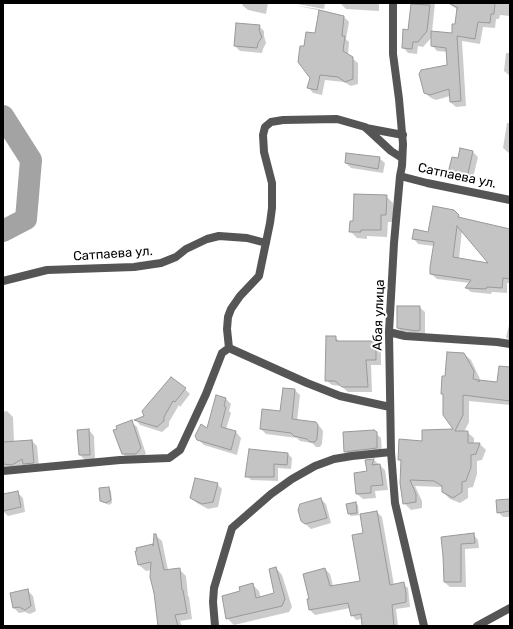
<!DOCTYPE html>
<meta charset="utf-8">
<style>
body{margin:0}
#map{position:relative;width:513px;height:629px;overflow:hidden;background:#fff;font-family:Rubik,sans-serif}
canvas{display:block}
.frame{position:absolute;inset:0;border:4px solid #000;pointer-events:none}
</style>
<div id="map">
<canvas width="513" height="629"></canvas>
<div class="frame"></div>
</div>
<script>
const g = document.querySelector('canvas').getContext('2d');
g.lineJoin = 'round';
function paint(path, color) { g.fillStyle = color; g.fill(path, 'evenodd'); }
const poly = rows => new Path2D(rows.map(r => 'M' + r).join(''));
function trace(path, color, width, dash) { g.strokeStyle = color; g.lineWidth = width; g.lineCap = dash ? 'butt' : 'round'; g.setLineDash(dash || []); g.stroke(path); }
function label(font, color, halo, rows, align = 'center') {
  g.font = font + ' Rubik,sans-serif'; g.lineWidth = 4; g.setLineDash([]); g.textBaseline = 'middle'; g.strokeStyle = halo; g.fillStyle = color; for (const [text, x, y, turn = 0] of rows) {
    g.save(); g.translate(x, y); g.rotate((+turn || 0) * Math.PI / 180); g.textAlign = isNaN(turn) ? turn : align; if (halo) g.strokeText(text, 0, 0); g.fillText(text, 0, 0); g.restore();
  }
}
paint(poly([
 [243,3,268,3,266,14,248,10,242,5],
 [292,3,325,3,324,9],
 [340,3,379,3,379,11,346,9],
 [412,3,435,3,432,32,453,34,456,26,457,9,447,3,510,3,510,16,500,15,499,19,496,19,495,28,483,27,480,44,462,41,466,106,456,107,450,102,450,96,436,100,431,98,425,93,448,65,448,52,437,51,432,45,432,37,423,47,418,46,417,54,408,53,403,47,409,31],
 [291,5,319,9,318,10,292,5],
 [320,12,344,17,349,22,346,39,349,42,348,55,358,63,358,84,351,86,344,82,325,80,322,95,313,93,308,87,311,77,305,47,315,34],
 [259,26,264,31,264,36,266,43,263,49,262,53,240,51,235,46],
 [506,53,510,53,510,76,504,71],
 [507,123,510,123,510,154,503,148],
 [461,149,473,152,478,157,472,182,455,178,449,173,459,159],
 [379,158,385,163,383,173,351,168,346,163],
 [386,196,393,203,393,222,388,222,387,237,367,236,367,239,357,238,350,231,354,222],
 [454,211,462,219,510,231,510,283,507,283,507,293,492,292,491,294,471,292,466,288,470,283,437,279,431,274,434,246,418,244,413,238,429,233],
 [462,230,490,265,459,259],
 [419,307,425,312,425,335,403,333,398,328],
 [509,325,510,326,510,341,506,337],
 [335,337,340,342,376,342,381,347,381,365,371,365,372,392,348,392,341,386,332,385,326,380],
 [464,354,471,360,480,379,480,381,498,383,510,368,510,405,469,401,469,422,464,432,467,432,474,438,474,444,480,444,486,450,482,460,477,461,477,474,473,487,468,488,468,498,460,503,450,499,443,492,443,488,441,487,415,486,422,501,422,508,411,510,404,503,402,462,399,460,423,443,455,430,444,395,442,393,446,377],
 [185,389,190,394,180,407,179,405,169,422,169,426,162,432,140,425,136,420,145,417],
 [295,390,300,395,297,421,315,422,321,428,323,431,322,444,320,447,316,447,312,443,300,441,297,438,266,434,261,429,281,412],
 [226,399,231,404,229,411,231,413,226,429,236,432,241,438,237,455,204,445,198,439,208,429],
 [7,411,13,417,14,442,32,441,37,446,39,467,3,469,3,412],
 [131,422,137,427,146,454,141,459,128,459,123,454],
 [89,430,94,436,95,460,85,460,80,455],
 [373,431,381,438,382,453,350,457,345,451],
 [288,454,292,458,291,469,278,468,278,481,251,480,247,476],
 [374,460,385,470,388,490,375,491,376,498,363,499,357,494,355,474,368,472],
 [217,484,222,489,218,507,208,509,197,503,191,498],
 [109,488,111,491,112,503,109,505,101,501],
 [17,492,23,498,25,512,8,516,3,511,3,495],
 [321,499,326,504,331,523,311,529,302,521],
 [510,500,510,517,503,517,498,512],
 [355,503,358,505,359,515,377,512,382,517,394,585,403,584,408,588,410,607,396,609,398,626,363,626,362,619,356,620,352,615,350,608,315,615,310,610,308,600,310,600,325,569,330,574,333,586,362,582,364,534,361,515,351,516,349,514,347,505],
 [473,534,478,540,479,548,465,549,466,587,450,587,444,582,444,555],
 [155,535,162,541,168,570,179,569,186,576,188,596,189,597,192,619,180,621,182,626,157,626,159,622,151,577,151,570,146,571,139,565,154,547],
 [276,568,282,575,292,607,289,612,234,625,227,618,241,592,252,584,259,591,261,598,275,594],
 [27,590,33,596,36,611,30,614,25,612,19,613,14,608]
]), '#0003');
trace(poly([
 [3,116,31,160,26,219,3,231]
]), '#a3a3a3', 22);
const building = poly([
 [449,3,495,3,494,14,491,14,490,23,478,22,475,39,457,36,461,101,450,102,449,89,430,95,424,93,419,74,421,70,447,65,446,48,431,46,431,31,452,33,452,24,455,24,457,8,458,8,449,3],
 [411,4,430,5,427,31,418,42,413,42,412,49,402,48,403,29,408,30,411,4],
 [319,10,344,16,342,36,345,36,343,51,353,57,353,79,345,82,338,77,320,75,317,90,307,88,310,78,298,62,300,46,304,46,306,32,315,33,319,10],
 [236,23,260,25,259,30,262,37,258,43,257,48,234,46,236,23],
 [460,148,473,151,467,178,448,173,452,157,458,158,460,148],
 [346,153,380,157,378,169,345,163,346,153],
 [354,194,387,195,386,215,381,215,381,230,361,230,361,232,349,232,350,221,353,221,354,194],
 [433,206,454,210,459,215,458,217,510,229,510,279,503,278,502,288,487,287,486,289,465,288,471,280,430,274,430,267,434,242,412,239,414,229,428,232,433,206],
 [457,226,488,263,453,257,457,226],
 [397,306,420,306,420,330,416,331,397,328,397,306],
 [326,336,336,336,336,341,376,341,376,360,366,360,368,387,342,387,335,381,325,381,326,336],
 [447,352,464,353,474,371,473,379,478,380,479,382,479,380,497,382,499,366,510,367,510,401,463,395,463,415,455,431,468,431,468,443,480,443,476,454,471,455,471,467,466,481,462,482,462,492,453,498,442,492,442,486,434,481,410,480,416,494,416,502,403,504,400,483,401,460,398,460,399,439,422,441,422,430,453,429,443,415,443,394,441,394,442,376,445,376,447,352],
 [171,377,186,388,175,402,173,401,164,417,164,421,157,427,134,420,144,416,142,411,171,377],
 [283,388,295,389,292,419,316,422,318,425,317,439,315,442,310,442,307,439,294,436,291,433,260,429,262,409,280,411,283,388],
 [216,395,226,398,224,406,226,407,221,427,236,431,231,450,197,440,195,436,201,424,207,428,216,395],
 [132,420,141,448,136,454,122,454,113,430,117,429,116,426,132,420],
 [89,429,90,455,79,455,77,430,89,429],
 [374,430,377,432,377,448,344,452,343,432,374,430],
 [32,440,34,463,23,464,22,459,12,465,3,464,3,442,32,440],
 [249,449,288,453,287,465,274,464,274,477,245,477,249,449],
 [374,459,372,465,380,464,383,485,371,486,371,493,356,494,354,473,367,471,365,460,374,459],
 [195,478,218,483,213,502,202,504,190,498,195,478],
 [109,487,111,500,106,503,100,501,99,488,109,487],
 [18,491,21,507,3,511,3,494,18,491],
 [321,498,327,518,305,524,301,521,298,510,300,504,321,498],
 [510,499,510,511,497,513,496,500,510,499],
 [356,502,357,513,348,514,346,504,356,502],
 [377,511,390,585,404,582,406,594,406,602,392,605,394,626,362,626,361,614,351,616,348,603,309,610,307,599,309,599,303,574,325,568,330,586,360,581,352,535,363,533,360,514,377,511],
 [474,533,475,543,461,544,461,582,444,582,443,556,441,537,474,533],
 [154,534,156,534,164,570,180,568,182,590,183,590,187,613,175,615,178,626,158,626,154,593,150,577,151,562,138,565,135,551,137,551,136,548,153,544,153,546,154,534],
 [276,567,285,599,282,606,226,619,222,596,240,591,239,587,253,583,256,598,274,593,269,569,276,567],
 [28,589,31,606,25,610,19,607,13,608,10,593,28,589]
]);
paint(building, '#c4c4c4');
trace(building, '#999', 1);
trace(poly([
 [393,3,393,54,399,99,403,144,402,166,400,176,394,243,389,332,391,452,395,503,424,626],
 [366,128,403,135],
 [400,176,427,183,510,200],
 [3,281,47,270,134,267,161,263,176,257,186,249,207,239,219,236,247,238,266,243],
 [389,332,405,336,497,342,510,344],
 [229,348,227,329,228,317,231,309,240,296,259,276,270,223,272,208,272,183,264,152,263,135,265,127,271,122,283,120,337,119,365,127,391,151,402,158],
 [229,348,307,383,340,396,390,407],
 [3,471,120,460,169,458,180,450,206,394,222,353,229,348],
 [215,626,213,602,214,588,232,528,271,494,292,479,315,466,334,459,352,456,391,452],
 [477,626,510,608]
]), '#555', 8);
label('13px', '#000', '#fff', [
 ["Сатпаева ул.",457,176,12],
 ["Сатпаева ул.",113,254,-4],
 ["Абая улица",379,315,-88]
]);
</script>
